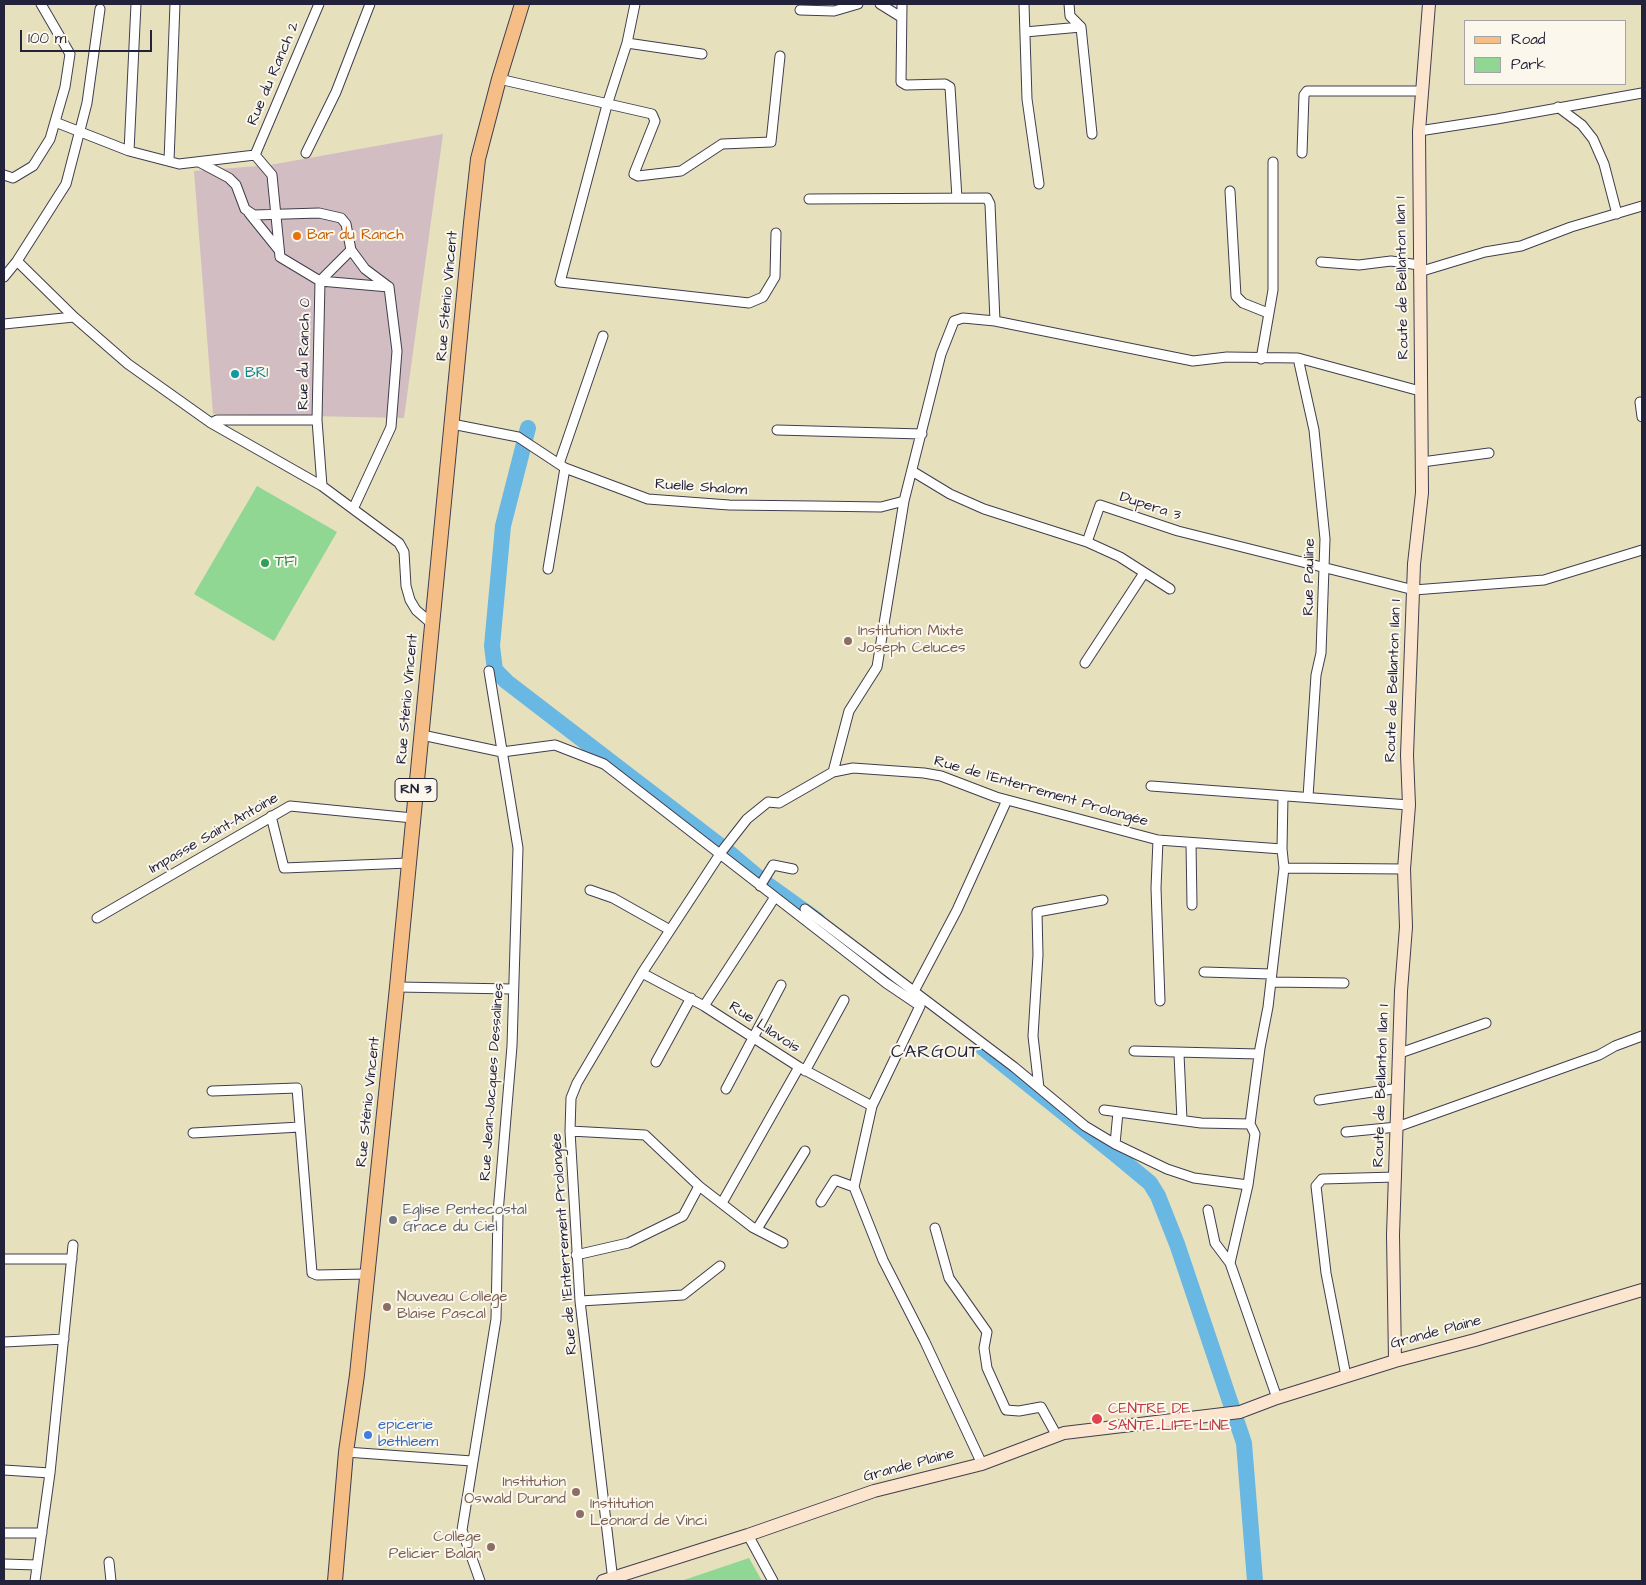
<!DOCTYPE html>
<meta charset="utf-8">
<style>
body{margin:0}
#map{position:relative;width:1646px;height:1585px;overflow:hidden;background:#e7e0bd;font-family:"Architects Daughter",sans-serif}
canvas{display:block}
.frame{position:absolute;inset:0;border:5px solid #22223b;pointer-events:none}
.legend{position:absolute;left:1464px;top:20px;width:162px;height:65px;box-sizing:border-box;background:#fbf7ec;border:1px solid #a4a2a5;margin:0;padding:6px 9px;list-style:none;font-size:15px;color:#22223b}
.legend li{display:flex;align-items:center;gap:10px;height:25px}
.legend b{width:25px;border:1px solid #a4a2a5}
.scale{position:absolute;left:20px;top:30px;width:132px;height:22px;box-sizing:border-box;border:2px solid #22223b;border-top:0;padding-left:6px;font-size:15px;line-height:18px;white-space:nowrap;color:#22223b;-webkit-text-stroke:4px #fbf7ec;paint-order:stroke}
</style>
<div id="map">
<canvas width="1646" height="1585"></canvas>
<div class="frame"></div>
<ul class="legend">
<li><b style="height:6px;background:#f6be87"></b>Road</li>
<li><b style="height:14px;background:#8fd793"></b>Park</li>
</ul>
<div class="scale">100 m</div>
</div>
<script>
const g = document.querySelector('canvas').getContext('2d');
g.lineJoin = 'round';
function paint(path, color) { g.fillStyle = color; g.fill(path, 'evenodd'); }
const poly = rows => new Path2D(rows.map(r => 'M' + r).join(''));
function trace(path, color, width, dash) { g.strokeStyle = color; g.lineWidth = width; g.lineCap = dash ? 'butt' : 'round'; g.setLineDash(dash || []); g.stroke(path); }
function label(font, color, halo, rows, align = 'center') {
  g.font = font + ' "Architects Daughter",sans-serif'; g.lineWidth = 4; g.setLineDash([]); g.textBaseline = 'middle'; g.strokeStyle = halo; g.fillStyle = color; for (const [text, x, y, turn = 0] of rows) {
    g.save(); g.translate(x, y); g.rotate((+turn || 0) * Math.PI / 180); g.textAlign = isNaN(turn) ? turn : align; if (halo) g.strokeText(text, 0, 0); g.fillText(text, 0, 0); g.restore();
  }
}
paint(poly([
 [443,134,404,418,213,414,194,171,270,165]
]), '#d2bec2');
paint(poly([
 [257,486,337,532,274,641,194,594],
 [749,1558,762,1581,681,1581]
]), '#8fd793');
trace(poly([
 [528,428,503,526,492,646,495,670,507,682,726,850,764,882,817,920],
 [983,1048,1115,1154,1150,1183,1158,1196,1177,1244,1244,1443,1255,1581]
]), '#69b8e3', 16);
const street = poly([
 [635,4,627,43,702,54],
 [880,4,901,17],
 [902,4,901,82,906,85,945,84,950,87,957,198],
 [1024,4,1027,99,1039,184],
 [1069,4,1070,16,1081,27],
 [800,10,834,11,858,4],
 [1025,32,1081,27,1092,134],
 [627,43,607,105,560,282,749,303,763,297,775,277,776,233],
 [499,79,652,114,655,121,635,171,634,174,638,176,681,171,722,144,771,142,780,56],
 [1558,107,1582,125,1593,139,1604,164,1617,214],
 [55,122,129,151,179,164,255,155,272,175,280,257,320,281,351,250],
 [1419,131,1497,119,1642,93],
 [129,151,136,4],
 [306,153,336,92,370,4],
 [1302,153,1304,95,1307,91,1423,91],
 [255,155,319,4],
 [169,161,175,4],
 [199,162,229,178,236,185,245,209,254,215,319,213,341,218,346,224,351,250,365,269,389,287],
 [4,175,13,178,33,166,50,139,65,87,70,54,41,4],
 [1230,191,1236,296,1243,303,1268,313],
 [809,199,987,198,990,204,995,321],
 [249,213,278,249],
 [17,261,74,317,128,364,211,423,322,486,399,543,404,552,406,586,410,600,416,610,432,624],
 [1321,262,1359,265,1391,261,1419,265],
 [1419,272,1485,252,1521,246,1571,227,1642,206],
 [4,277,17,261,66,184,87,103,100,9],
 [4,324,74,317],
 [1298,358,1314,430,1325,539,1321,653,1316,675,1308,797],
 [1261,359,1273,290,1273,162],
 [1640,402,1642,417],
 [211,423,217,420,317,420],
 [452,424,518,437,565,468,648,499,729,505,814,506,881,507,904,501],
 [777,430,922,434],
 [1422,462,1489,453],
 [559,464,603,336],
 [912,471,950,494,984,509,1087,542,1100,505,1178,531,1414,590,1544,580,1642,550],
 [322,486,317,420,320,281,389,287,397,351,391,427,354,507],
 [1087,542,1120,557,1170,589],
 [548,569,565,468],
 [1085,663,1144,573],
 [422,735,502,752,555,745,604,764,886,983,920,1006,872,1106,854,1187,883,1260,925,1342,982,1464],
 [833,772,849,711,877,667,904,501,941,354,954,321,963,318,995,321,1193,361,1227,357,1298,358,1420,391],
 [1151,786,1409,805],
 [271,816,284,868,409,863],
 [1158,840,1156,888,1160,1001],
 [1191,843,1192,905],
 [1282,849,1283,796],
 [760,886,773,865,793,869],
 [590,890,613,898,670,930],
 [805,909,1014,1067,1085,1126,1115,1144,1167,1169,1194,1178,1248,1185],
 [97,918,290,806,413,818],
 [1204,972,1271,974],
 [642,973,704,1006,799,1067,872,1106],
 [1271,982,1344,983],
 [397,987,513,989],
 [911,997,957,910,1007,800],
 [704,1006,775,897],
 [1134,1051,1259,1054],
 [1400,1053,1486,1023],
 [1179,1054,1182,1120],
 [656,1062,691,998],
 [805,1071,844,1000],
 [1039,1088,1033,1036,1038,955,1037,912,1103,900],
 [726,1089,781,985],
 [212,1091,297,1088,312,1273,317,1275,367,1274],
 [1319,1100,1399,1088],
 [1104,1110,1201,1123,1250,1124],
 [570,1131,645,1135,699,1186,752,1227,783,1243],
 [1346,1132,1397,1127,1599,1055,1615,1046,1642,1036],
 [193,1133,300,1127],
 [1115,1144,1118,1112],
 [821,1202,835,1180,854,1187],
 [722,1203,799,1067],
 [1208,1210,1215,1243,1230,1263],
 [935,1228,949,1278,987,1332,984,1348,987,1368,1006,1410,1019,1411,1041,1407,1057,1436],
 [757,1229,805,1151],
 [576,1255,628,1243,683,1216,699,1186],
 [4,1259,72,1259],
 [580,1301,683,1295,720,1266],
 [4,1342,64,1339],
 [1346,1376,1326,1273,1316,1186,1322,1179,1396,1177],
 [1277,1398,1230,1263,1248,1185,1255,1134,1250,1124,1260,1048,1268,1007,1284,868],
 [346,1452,472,1461],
 [4,1470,50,1473],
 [4,1533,42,1533],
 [748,1535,773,1581],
 [109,1562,111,1581],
 [4,1564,37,1565],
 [35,1581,50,1473,73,1245],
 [480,1581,462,1530,496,1319,498,1213,512,1046,518,848,489,671],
 [613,1581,580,1301,570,1131,571,1098,577,1083,642,973,722,851,747,819,768,802,779,803,833,772,853,768,924,773,941,776,996,797,1158,840,1282,849,1284,868,1404,869]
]);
const secondary = poly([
 [1395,1361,1393,1235,1401,991,1406,927,1404,869,1409,805,1407,755,1414,564,1422,493,1419,131,1429,4],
 [603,1581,748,1535,874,1491,982,1464,1064,1433,1240,1412,1277,1398,1395,1361,1475,1340,1642,1290]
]);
const primary = poly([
 [335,1581,346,1452,357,1375,397,987,471,223,478,159,499,79,522,4]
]);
trace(street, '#403e4e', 11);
trace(secondary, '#403e4e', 14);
trace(primary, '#403e4e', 16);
trace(street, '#fff', 9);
trace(secondary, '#fbe5cf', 12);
trace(primary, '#f6be87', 14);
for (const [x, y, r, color] of [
 [297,236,5,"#e8710a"],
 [235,374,5,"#0f9aa8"],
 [265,563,5,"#2e9e5b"],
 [848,641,5,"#8d6e63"],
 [393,1220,5,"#6b7280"],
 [387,1307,5,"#8d6e63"],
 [1097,1419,6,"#e0444e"],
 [368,1435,5,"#3f7fe0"],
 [576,1492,5,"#8d6e63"],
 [580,1514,5,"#8d6e63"],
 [491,1547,5,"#8d6e63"]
]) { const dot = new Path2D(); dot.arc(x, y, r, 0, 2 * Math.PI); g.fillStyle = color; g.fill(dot); trace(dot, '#fbf7ec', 2); }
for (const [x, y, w] of [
 [416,790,42]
]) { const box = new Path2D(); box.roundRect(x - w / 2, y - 11.5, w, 23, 4); g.fillStyle = '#fbf7ec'; g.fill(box); trace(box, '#22223b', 1); }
label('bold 14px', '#22223b', null, [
 ["RN 3",416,790]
]);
label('15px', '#22223b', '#fbf7ec', [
 ["Rue du Ranch 2",274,74,-67],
 ["Route de Bellanton Ilan 1",1403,278,-91],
 ["Rue Sténio Vincent",448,296,-85],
 ["Rue du Ranch 0",305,354,-89],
 ["Ruelle Shalom",701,488,4],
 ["Dupera 3",1150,507,18],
 ["Rue Pauline",1310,577,-89],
 ["Route de Bellanton Ilan 1",1394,681,-88],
 ["Rue Sténio Vincent",408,699,-85],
 ["Rue de l'Enterrement Prolongée",1041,792,16],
 ["Impasse Saint-Antoine",214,834,-30],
 ["Rue Lilavois",764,1028,33],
 ["Rue Jean-Jacques Dessalines",493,1082,-86],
 ["Route de Bellanton Ilan 1",1382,1086,-88],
 ["Rue Sténio Vincent",369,1102,-84],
 ["Rue de l'Enterrement Prolongée",565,1244,-94],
 ["Grande Plaine",1436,1333,-15],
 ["Grande Plaine",909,1466,-15]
]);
label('15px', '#c56008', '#fbf7ec', [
 ["Bar du Ranch",307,236]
], 'left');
label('15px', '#0d838f', '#fbf7ec', [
 ["BR1",245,374]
], 'left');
label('15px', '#27864d', '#fbf7ec', [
 ["TF1",275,563]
], 'left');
label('15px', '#785e54', '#fbf7ec', [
 ["Institution Mixte",858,632],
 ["Joseph Celuces",858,649],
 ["Nouveau College",397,1298],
 ["Blaise Pascal",397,1315],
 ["Institution",566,1483,"right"],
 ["Oswald Durand",566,1500,"right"],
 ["Institution",590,1505],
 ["Leonard de Vinci",590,1522],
 ["College",481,1538,"right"],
 ["Pelicier Balan",481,1555,"right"]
], 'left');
label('15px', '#5b616d', '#fbf7ec', [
 ["Eglise Pentecostal",403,1211],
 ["Grace du Ciel",403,1228]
], 'left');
label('15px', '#be3a42', '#fbf7ec', [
 ["CENTRE DE",1108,1410],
 ["SANTE LIFE LINE",1108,1427]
], 'left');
label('15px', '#366cbe', '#fbf7ec', [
 ["epicerie",378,1426],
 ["bethleem",378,1443]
], 'left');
g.letterSpacing = '1px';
label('18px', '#22223b', '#fbf7ec', [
 ["CARGOUT",936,1053]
]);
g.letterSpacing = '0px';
</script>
